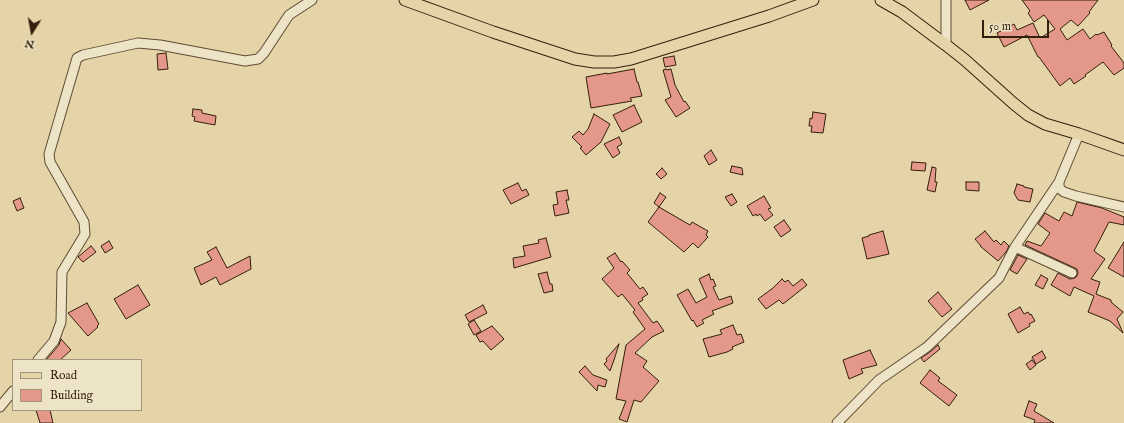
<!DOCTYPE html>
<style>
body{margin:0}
#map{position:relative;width:1124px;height:423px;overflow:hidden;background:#e4d4a8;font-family:"IM FELL English",serif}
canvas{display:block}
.legend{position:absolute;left:12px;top:359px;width:130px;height:52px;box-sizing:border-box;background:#ede3c6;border:1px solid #a3957c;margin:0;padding:5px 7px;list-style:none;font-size:12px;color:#341f0c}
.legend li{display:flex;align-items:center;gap:8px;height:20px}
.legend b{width:20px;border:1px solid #a3957c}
.north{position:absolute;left:12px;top:12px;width:40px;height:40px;-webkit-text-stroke:3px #ede3c6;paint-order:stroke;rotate:191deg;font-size:11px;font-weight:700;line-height:16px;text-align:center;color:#341f0c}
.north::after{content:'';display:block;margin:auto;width:14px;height:18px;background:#341f0c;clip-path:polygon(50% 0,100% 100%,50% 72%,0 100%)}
.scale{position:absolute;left:982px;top:20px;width:67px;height:18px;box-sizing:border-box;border:2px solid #341f0c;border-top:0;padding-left:5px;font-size:12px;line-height:14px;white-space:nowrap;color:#341f0c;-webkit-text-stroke:3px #ede3c6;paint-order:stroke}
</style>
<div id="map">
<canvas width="1124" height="423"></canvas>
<ul class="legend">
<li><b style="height:5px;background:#e4d4a8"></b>Road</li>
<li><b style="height:11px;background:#e39889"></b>Building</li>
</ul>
<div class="north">N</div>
<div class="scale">50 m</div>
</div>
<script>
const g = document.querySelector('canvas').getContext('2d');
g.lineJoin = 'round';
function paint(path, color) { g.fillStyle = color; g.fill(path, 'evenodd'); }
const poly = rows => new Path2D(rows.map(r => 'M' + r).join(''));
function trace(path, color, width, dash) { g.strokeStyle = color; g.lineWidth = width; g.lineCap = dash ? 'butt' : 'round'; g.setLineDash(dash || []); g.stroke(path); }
const building = poly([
 [965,0,989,0,970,10,965,0],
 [1022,0,1098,0,1089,12,1090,13,1078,26,1071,20,1060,29,1067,40,1083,29,1090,39,1096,34,1097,35,1104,32,1112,45,1111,46,1124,63,1124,68,1114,75,1103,62,1085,75,1086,76,1074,84,1070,78,1060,86,1039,57,1038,57,1027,35,1004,47,997,33,1014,24,1017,30,1033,23,1040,38,1055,29,1044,15,1034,22,1028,13,1030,11,1022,0],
 [166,53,168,69,158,70,157,54,166,53],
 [674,56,676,65,665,67,663,58,674,56],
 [634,69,637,82,638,82,642,96,630,98,632,101,591,108,586,77,607,73,607,74,634,69],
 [666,69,667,70,671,69,675,85,684,102,685,101,690,108,676,117,665,100,671,97,663,70,666,69],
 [634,105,642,122,622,132,613,115,634,105],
 [193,109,202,110,202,113,216,116,215,125,194,121,195,117,192,116,193,109],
 [813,112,826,114,823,133,811,132,812,126,809,126,810,118,812,119,813,112],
 [594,114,610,124,601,142,586,155,580,148,582,147,572,137,579,131,583,135,588,129,594,114],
 [619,137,622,144,617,147,620,153,613,158,604,144,619,137],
 [711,150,717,160,709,165,704,156,711,150],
 [912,162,926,163,925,171,911,170,912,162],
 [732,166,742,168,743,175,730,172,732,166],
 [932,167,936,168,935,182,937,182,935,192,927,190,932,167],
 [662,168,667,174,661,179,656,174,662,168],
 [966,182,979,182,979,191,966,190,966,182],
 [518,183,522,191,526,189,529,195,511,204,503,190,518,183],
 [1017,184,1024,186,1024,187,1033,189,1030,202,1018,200,1014,193,1017,184],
 [567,190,569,200,566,200,569,213,555,216,553,205,558,204,556,192,567,190],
 [660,193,666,197,659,207,654,203,660,193],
 [732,194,737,202,731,206,725,197,732,194],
 [764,196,771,208,768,209,773,215,765,221,760,214,757,216,756,214,753,216,747,206,764,196],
 [20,198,24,208,17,211,13,201,20,198],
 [1077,202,1102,208,1124,217,1124,225,1109,222,1094,251,1105,259,1091,279,1100,282,1096,294,1111,300,1111,302,1123,312,1117,319,1123,333,1110,321,1088,312,1094,296,1074,287,1070,296,1051,285,1058,273,1070,279,1075,278,1077,276,1078,273,1077,269,1025,245,1027,241,1041,246,1050,233,1038,224,1045,213,1059,221,1064,212,1072,216,1077,202],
 [659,207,690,225,692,222,708,231,706,235,708,237,698,248,693,243,684,252,648,222,659,207],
 [784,220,791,230,781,237,774,227,784,220],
 [883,231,889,254,867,259,862,238,869,236,869,235,883,231],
 [985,231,994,242,996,240,1001,245,1004,241,1009,246,1006,252,998,261,980,246,981,246,975,239,985,231],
 [546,238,551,257,514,268,513,258,525,256,523,246,539,243,538,240,546,238],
 [109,241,113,248,105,253,101,246,109,241],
 [1124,242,1124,277,1108,268,1124,242],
 [91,246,96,252,83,262,78,257,91,246],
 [216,247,227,268,250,256,251,269,220,285,216,277,201,285,194,268,212,260,207,252,216,247],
 [615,253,621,262,622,261,630,270,627,273,640,289,643,287,648,294,642,298,643,300,638,303,653,323,657,321,664,331,652,337,635,353,647,361,643,367,659,381,641,402,634,400,627,422,619,419,626,401,616,399,626,345,645,329,633,312,635,310,622,294,618,297,602,279,614,268,607,258,615,253],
 [1018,255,1027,259,1017,274,1010,270,1018,255],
 [547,272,550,284,552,284,553,291,544,293,538,274,547,272],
 [709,274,711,280,713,279,716,286,713,287,719,300,731,296,733,303,712,311,714,314,702,320,704,323,697,327,693,320,692,321,677,295,688,289,696,303,707,297,699,279,709,274],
 [1041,275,1048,279,1043,289,1035,285,1041,275],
 [782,279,785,282,788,280,793,286,802,279,807,285,783,304,779,300,766,309,758,299,773,288,782,279],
 [138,285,150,305,126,319,114,299,138,285],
 [938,292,952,309,942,317,928,301,938,292],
 [87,303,99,324,97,326,98,327,88,336,68,313,87,303],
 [483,305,487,313,469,322,465,315,483,305],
 [1020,307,1024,314,1028,312,1030,315,1031,314,1035,321,1029,324,1030,326,1018,333,1008,314,1020,307],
 [474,320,481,331,474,335,468,324,474,320],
 [733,325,737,335,741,334,744,342,732,347,733,349,727,352,709,357,703,339,722,334,720,330,733,325],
 [492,326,504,339,491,350,483,341,480,342,476,335,492,326],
 [61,339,71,350,60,360,46,360,59,345,61,339],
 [619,344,614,360,610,371,604,364,607,361,606,359,619,344],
 [938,345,940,349,924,362,921,358,930,352,938,345],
 [870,350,877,365,861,369,863,373,849,379,843,360,870,350],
 [1042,351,1046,358,1036,364,1032,357,1042,351],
 [1032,360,1036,365,1030,370,1026,364,1032,360],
 [585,366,593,375,607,380,605,387,598,385,597,391,579,372,585,366],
 [930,370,940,378,938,381,957,395,949,406,920,383,930,370],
 [1029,401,1037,404,1034,411,1054,423,1034,423,1035,420,1024,416,1029,401],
 [36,410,50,410,53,423,40,423,36,410]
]);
paint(building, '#e39889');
trace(building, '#341f0c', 1);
const minor = poly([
 [946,0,946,45],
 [1059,182,1059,186,1060,189,1064,192,1076,196,1124,207],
 [1015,247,1072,273],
 [38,360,54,341,61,322,62,272,85,234,84,222,50,162,49,154,77,58,83,55,138,43,160,45,245,61,258,59,264,53,289,15,312,0],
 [0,407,13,391],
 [837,423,879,380,927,347,999,278,1015,247,1059,182,1079,134]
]);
const major = poly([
 [405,0,493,32,575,59,594,62,614,62,631,59,769,16,813,0],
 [881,0,902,12,946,45,965,60,1013,103,1028,115,1045,124,1079,134,1124,150]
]);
trace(minor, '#604c33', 11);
trace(major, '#341f0c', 13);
trace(minor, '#ede3c6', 9);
trace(major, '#e4d4a8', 11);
</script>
